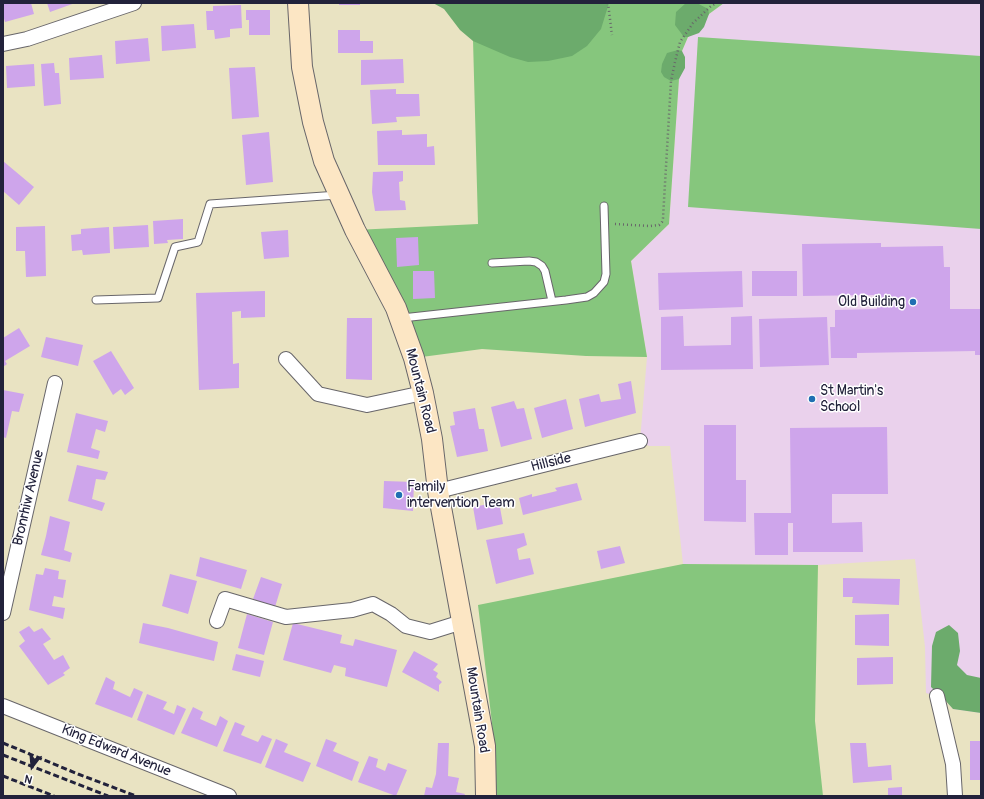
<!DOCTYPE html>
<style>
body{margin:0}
#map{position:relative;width:984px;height:799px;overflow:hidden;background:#e9e3c2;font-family:Pangolin,sans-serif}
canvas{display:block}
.frame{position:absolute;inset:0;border:4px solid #22223b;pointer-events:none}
.north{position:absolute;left:12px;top:747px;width:40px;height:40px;-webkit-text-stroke:3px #fff;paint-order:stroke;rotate:196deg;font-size:11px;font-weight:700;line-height:16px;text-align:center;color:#22223b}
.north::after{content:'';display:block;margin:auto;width:14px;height:18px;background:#22223b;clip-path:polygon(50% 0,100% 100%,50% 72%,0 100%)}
</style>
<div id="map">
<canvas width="984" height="799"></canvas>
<div class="frame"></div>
<div class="north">N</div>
</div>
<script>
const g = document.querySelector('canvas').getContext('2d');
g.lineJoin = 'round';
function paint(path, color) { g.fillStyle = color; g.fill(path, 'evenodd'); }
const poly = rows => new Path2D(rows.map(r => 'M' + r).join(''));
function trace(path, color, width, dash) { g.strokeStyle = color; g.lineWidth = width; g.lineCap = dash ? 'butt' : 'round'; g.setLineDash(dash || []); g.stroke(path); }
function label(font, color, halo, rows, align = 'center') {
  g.font = font + ' Pangolin,sans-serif'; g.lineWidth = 3; g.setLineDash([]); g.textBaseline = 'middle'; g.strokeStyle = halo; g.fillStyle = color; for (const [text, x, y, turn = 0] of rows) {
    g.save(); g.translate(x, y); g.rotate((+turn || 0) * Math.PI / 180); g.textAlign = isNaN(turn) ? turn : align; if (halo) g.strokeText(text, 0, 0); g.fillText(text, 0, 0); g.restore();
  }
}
paint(poly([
 [724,3,981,3,981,713,953,709,944,699,926,693,925,647,915,559,818,565,683,564,670,446,649,446,640,441,647,357,631,261,669,224,679,79,682,51,688,37,709,14]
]), '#ead1ec');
paint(poly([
 [472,3,724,3,709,14,697,26,688,37,682,51,679,79,669,224,631,261,647,357,586,356,482,349,414,358,355,230,478,224],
 [698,37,981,56,981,229,688,207],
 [683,564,818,565,815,721,823,796,496,796,492,723,478,605]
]), '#86c67d');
paint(poly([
 [433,3,609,3,601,29,587,46,572,56,548,61,528,62,510,57,473,41,460,30,444,9],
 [686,3,697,3,708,9,709,14,704,27,699,33,688,37,684,37,675,25,676,12],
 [678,50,682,51,685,57,685,68,679,79,671,81,664,77,661,72,662,64,667,53],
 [949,625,958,633,960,651,957,665,967,675,981,678,981,713,953,709,944,699,931,687,932,646,936,632]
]), '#6cab6c');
paint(poly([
 [3,3,31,3,34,14,5,22,3,15],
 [47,3,75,3,50,12],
 [339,3,360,3,360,5,339,5],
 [241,5,242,28,230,29,230,37,215,39,214,30,207,30,206,11,213,11,213,6],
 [246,10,270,10,270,35,249,35,249,20,246,20],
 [194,24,196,48,162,51,161,26],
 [338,30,360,30,360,41,373,41,373,53,338,53],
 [148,38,150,61,116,64,115,41],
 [102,55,104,78,70,80,69,58],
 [403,59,404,83,361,85,361,60],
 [54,63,55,73,59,73,61,104,44,106,41,64],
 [34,64,35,86,7,88,6,66],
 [255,67,259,117,232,119,229,68],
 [396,89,396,94,419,94,420,116,396,117,397,122,372,124,370,90],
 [402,130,402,135,427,134,427,147,434,146,435,165,378,165,377,131],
 [269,132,273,182,246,185,242,135],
 [3,161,34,187,19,205,3,191],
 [403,171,403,181,399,182,400,200,405,201,406,210,375,211,372,192,373,172],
 [183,219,183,239,167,240,168,243,154,244,153,221],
 [148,225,149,247,114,249,113,227],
 [45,226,46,276,26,277,25,251,16,251,16,227],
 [109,227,110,253,83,255,82,250,72,251,71,235,81,234,81,229],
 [288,230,289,257,264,259,261,232],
 [418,237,419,265,397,267,396,238],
 [881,243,881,247,943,246,944,267,950,267,950,309,981,309,981,355,975,355,975,351,857,353,857,358,831,358,830,327,835,327,835,310,877,309,876,295,803,296,802,244],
 [413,271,434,271,435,298,413,299],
 [742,271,743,307,659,310,658,273],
 [752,271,797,271,797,296,752,296],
 [265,291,265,317,241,318,241,311,232,312,233,364,239,363,239,388,199,390,196,293],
 [683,316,684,346,731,345,731,317,752,316,753,369,661,370,661,317],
 [827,317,829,365,760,367,759,319],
 [347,318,372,318,372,380,346,379],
 [19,328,30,346,5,361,7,364,3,367,3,338],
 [46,337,83,345,78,366,41,357],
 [111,351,134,388,125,395,121,389,113,395,93,361],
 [631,381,636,413,585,427,579,399,599,394,601,402,621,399,618,384],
 [3,390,24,394,19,412,12,411,6,438,3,437],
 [566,399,573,429,542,438,534,408],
 [514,401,517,409,524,408,532,439,501,447,491,407],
 [475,408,479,429,484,429,488,451,457,457,450,426,455,425,453,412],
 [76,413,108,421,105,432,96,429,91,448,100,451,98,459,67,452],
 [704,425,736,425,736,480,746,480,746,522,704,521],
 [887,427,888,494,832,494,832,523,862,522,863,552,793,552,793,523,788,523,788,555,755,555,754,513,791,513,790,428],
 [77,465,108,472,105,480,96,479,92,499,105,503,102,511,68,501],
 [384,481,414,482,413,511,383,508],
 [577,483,582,500,523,515,519,498,532,494,532,497,557,491,555,488],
 [499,502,503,524,477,530,473,507],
 [50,516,70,522,64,550,72,553,70,562,41,555,46,536],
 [524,533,527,545,517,549,519,560,530,558,534,574,496,584,486,540],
 [620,546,625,563,601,569,597,551],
 [200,557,247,570,241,589,196,576],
 [45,568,59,571,58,579,66,580,63,598,54,596,52,606,65,608,63,619,29,610,36,574,43,575],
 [170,574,197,581,188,614,162,606],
 [261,577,282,584,275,607,253,599],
 [843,578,900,579,899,605,852,603,853,597,843,597],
 [247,614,273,622,264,655,238,648],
 [889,614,889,646,855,645,855,615],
 [143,623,168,628,218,642,214,661,139,643],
 [293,623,342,635,340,643,353,646,355,639,397,650,387,687,345,676,346,668,334,665,331,673,283,660],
 [29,626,34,632,42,628,51,639,43,644,54,660,63,655,70,668,63,673,65,675,48,685,19,646,25,641,19,632],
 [414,651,438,664,433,670,438,673,436,677,442,682,439,685,439,692,402,672],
 [236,654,264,661,260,677,232,670],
 [893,657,893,684,857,685,857,658],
 [106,677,115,682,113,689,130,697,134,688,143,692,132,718,95,704],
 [147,694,167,702,163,709,174,714,177,705,186,709,174,735,137,720],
 [193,707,203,712,200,719,216,726,220,716,228,721,217,747,181,733],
 [235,722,245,726,241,735,258,742,262,735,272,739,261,764,223,751],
 [276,739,288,744,284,752,311,763,303,782,265,767],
 [326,739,337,743,333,751,359,762,352,781,316,766],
 [970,741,981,741,981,780,970,780],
 [438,743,449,743,448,776,459,778,456,792,465,794,464,796,424,796,426,787,432,788,436,774],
 [850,743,866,743,868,767,891,765,892,780,853,783],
 [369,756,378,759,376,767,385,771,388,763,407,770,396,796,358,782],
 [902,787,902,796,888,796,888,788]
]), '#cea5eb');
const service = poly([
 [492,263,529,261,536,262,542,266,545,271,552,301],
 [96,300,158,298,175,247,198,242,210,204,338,195],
 [402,318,566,300,587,297,594,293,604,282,606,274,604,206]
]);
const minor = poly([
 [3,44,27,39,134,3],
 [286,359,318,394,367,405,423,393],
 [438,491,640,441],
 [3,613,55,383],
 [217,621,225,599,286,617,352,610,373,604,391,614,406,626,430,632,462,622],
 [937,696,953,764,955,796],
 [3,706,229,796]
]);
const secondary = poly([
 [298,3,302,67,313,122,324,161,355,230,396,308,414,358,423,393,432,439,438,491,485,746,486,796]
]);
trace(service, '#68666a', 9);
trace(minor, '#68666a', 16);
trace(secondary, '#68666a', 22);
trace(poly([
 [608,3,612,35],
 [615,224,650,226,659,225,662,222,663,218,671,81,675,62,680,42,693,23,710,7,716,3]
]), '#68666a', 2.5, [1, 3]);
trace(service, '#fff', 7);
trace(minor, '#fff', 14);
trace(secondary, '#fce6c4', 20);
trace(poly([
 [3,743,78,774,136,796],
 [3,755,108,796],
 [3,776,54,796]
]), '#22223b', 3, [6, 3]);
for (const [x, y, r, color] of [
 [913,302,4,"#1f6fb2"],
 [812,399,4,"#1f6fb2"],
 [399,495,4,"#1f6fb2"]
]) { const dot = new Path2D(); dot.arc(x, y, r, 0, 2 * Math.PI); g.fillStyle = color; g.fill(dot); trace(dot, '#fff', 1.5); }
label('14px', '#22223b', '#fff', [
 ["Old Building",905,302,"right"],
 ["St Martin's",820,391],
 ["School",820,407],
 ["Family",407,487],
 ["intervention Team",407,503]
], 'left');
label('14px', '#22223b', '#fff', [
 ["Mountain Road",420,391,76],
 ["Hillside",551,463,-14],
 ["Bronrhiw Avenue",29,498,-77],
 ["Mountain Road",477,710,81],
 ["King Edward Avenue",116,751,22]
]);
</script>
